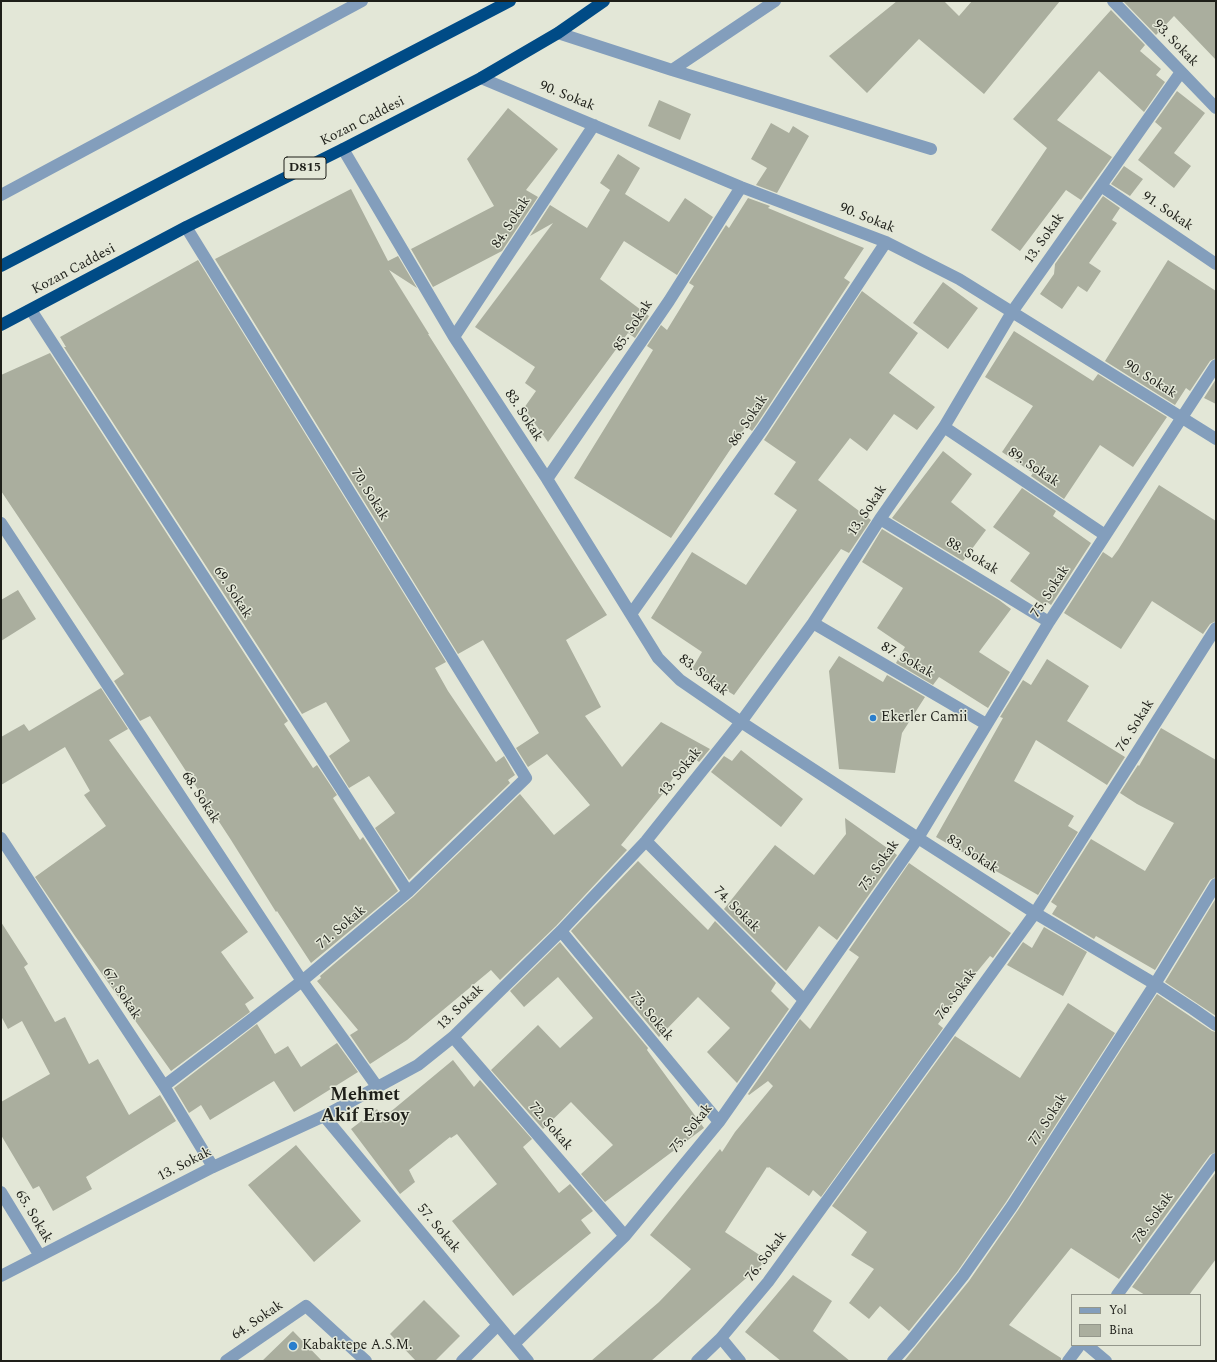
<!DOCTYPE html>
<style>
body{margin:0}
#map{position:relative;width:1217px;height:1362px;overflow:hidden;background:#e3e7d7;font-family:Spectral,serif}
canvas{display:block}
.frame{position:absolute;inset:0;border:2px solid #1e1f19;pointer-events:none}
.legend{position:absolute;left:1071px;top:1294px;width:130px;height:52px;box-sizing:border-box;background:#e3e7d7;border:1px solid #94978b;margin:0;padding:5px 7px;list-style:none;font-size:12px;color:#1e1f19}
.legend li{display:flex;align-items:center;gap:8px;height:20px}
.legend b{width:20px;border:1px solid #94978b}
</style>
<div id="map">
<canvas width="1217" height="1362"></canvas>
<div class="frame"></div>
<ul class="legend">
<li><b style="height:5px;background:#839ebc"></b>Yol</li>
<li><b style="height:11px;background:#aaae9e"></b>Bina</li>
</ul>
</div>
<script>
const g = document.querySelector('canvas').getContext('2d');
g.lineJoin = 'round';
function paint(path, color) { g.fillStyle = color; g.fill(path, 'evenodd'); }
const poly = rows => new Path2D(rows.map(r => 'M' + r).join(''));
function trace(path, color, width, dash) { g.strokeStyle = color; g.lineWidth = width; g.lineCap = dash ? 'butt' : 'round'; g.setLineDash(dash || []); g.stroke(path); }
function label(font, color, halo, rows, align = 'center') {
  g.font = font + ' Spectral,serif'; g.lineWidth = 3; g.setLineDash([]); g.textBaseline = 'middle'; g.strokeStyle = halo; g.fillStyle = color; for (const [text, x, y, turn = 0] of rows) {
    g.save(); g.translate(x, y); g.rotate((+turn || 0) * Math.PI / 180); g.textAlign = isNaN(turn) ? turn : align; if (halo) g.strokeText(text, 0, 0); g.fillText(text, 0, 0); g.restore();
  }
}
paint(poly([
 [897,1,944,1,959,16,972,1,1060,1,984,94,919,39,867,93,829,56],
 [1123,1,1216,1,1216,60,1174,16,1156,35],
 [1111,10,1145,45,1140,51,1161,69,1156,75,1165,82,1144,112,1099,71,1057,120,1112,157,1081,200,1066,190,1020,251,991,230,1047,148,1013,119],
 [1177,91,1205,113,1174,153,1191,166,1174,188,1138,160,1162,128,1155,122],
 [659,100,691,114,680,140,648,126],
 [508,108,558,149,526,190,538,197,502,251,433,287,411,249,494,206,467,159],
 [771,123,789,133,793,126,809,136,777,193,756,185,767,168,751,159],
 [618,154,640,168,625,194,669,222,685,198,713,217,677,275,624,241,600,279,649,316,635,338,628,333,548,442,524,408,536,391,525,383,535,367,475,327,553,223,530,236,550,205,587,228,610,190,600,183],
 [1124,166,1143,179,1130,196,1111,184],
 [351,189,388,261,398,256,417,288,389,270,429,334,428,334,607,615,566,640,601,707,585,716,622,767,661,722,710,749,699,762,689,754,661,796,621,845,627,850,556,926,500,980,491,970,407,1040,370,1064,350,1035,358,1030,317,981,321,978,320,976,413,897,520,794,554,835,590,805,547,754,528,767,516,748,539,733,483,640,458,654,215,259],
 [1103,196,1120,208,1112,220,1117,223,1089,263,1101,271,1087,292,1078,286,1062,309,1040,294,1054,274,1055,264],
 [748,198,770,206,768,208,864,248,844,278,850,282,757,424,752,431,746,426,671,538,574,478,653,350,647,346,661,325,667,330,694,286,689,283,726,225,729,228],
 [198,260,446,662,435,668,448,691,496,762,504,756,515,775,508,780,510,783,409,880,375,828,395,813,369,776,349,788,329,756,350,741,326,702,302,714,64,347,66,347,60,337],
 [1168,260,1216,291,1216,358,1210,361,1190,391,1186,388,1175,405,1105,361],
 [943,282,978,308,948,349,913,323],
 [862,291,918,333,889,373,935,407,917,430,894,414,867,451,850,438,818,480,871,520,849,553,841,549,734,695,692,669,702,652,651,618,692,552,746,585,797,510,774,494,796,462,764,440],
 [1014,331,1093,381,1098,374,1167,417,1133,467,1100,445,1064,499,1031,476,1033,473,1002,452,1033,406,985,377],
 [50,353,288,721,284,724,313,768,317,765,337,795,333,798,360,840,363,837,398,891,311,963,277,911,276,912,231,840,150,716,140,721,114,681,124,674,1,491,1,375],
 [1216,379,1216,404,1204,398],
 [943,451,972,474,951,502,986,530,963,561,892,518],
 [1159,485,1216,521,1216,621,1210,624,1203,634,1152,601,1121,649,1064,613,1103,552,1112,558,1118,550],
 [1022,488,1056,511,1053,516,1091,543,1051,605,1047,602,1044,605,1010,581,1030,553,993,527],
 [882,529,999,600,1011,609,979,652,1010,672,988,708,939,677,933,685,896,663,905,647,877,628,903,588,862,562],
 [18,590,36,619,1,641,1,600],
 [839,656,883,682,887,675,925,697,902,733,895,773,839,769,829,671],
 [1047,659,1089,686,1067,721,1125,757,1107,785,1036,740,1014,781,1074,816,1068,826,1078,832,1038,895,936,837,1003,718,1000,717,1023,680,1031,685],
 [101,688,128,729,109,740,248,932,221,952,254,998,245,1004,250,1012,171,1071,75,936,35,877,106,826,84,795,90,791,65,747,1,785,1,737,24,724,29,731],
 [1161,728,1216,760,1216,877,1210,880,1155,970,1096,936,1094,939,1052,914,1057,906,1051,902,1091,839,1145,871,1174,823,1137,804,1120,793,1138,765,1139,766],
 [741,750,803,799,781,827,711,772,724,756,732,761],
 [845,818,897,855,837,940,819,926,786,971,724,909,775,845,814,875,846,834],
 [638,861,708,930,715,921,776,983,771,991,789,1009,737,1083,707,1052,730,1028,698,997,659,1037,571,931],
 [909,863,1011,933,993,958,990,956,976,973,938,1024,943,1028,821,1197,813,1190,809,1196,769,1167,768,1168,767,1167,725,1232,767,1260,651,1361,591,1361,659,1302,691,1269,650,1235,720,1149,722,1152,735,1132,773,1086,768,1081,749,1095,748,1094,800,1019,810,1029,859,957,849,950],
 [1216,898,1216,1016,1165,982],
 [1,922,28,964,24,967,55,1022,65,1017,89,1064,98,1059,129,1115,160,1095,176,1121,86,1177,92,1189,53,1211,39,1186,33,1189,1,1135,1,1102,50,1074,22,1021,8,1029,1,1016],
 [1044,927,1087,952,1063,996,1007,965,1023,942,1032,948],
 [560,942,648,1048,647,1050,704,1128,605,1202,581,1174,613,1145,571,1102,543,1129,491,1070,538,1025,560,1048,593,1018,558,977,524,1007,510,991],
 [1157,994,1212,1031,1216,1032,1216,1152,1210,1155,1119,1279,1071,1248,1009,1325,1061,1358,1061,1361,904,1361,969,1281,1018,1210],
 [1068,1003,1115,1033,1006,1202,957,1272,909,1331,880,1306,869,1319,849,1303,874,1269,851,1255,867,1232,832,1206,955,1036,1020,1078],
 [257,1024,275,1054,288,1046,301,1067,337,1043,358,1072,294,1112,274,1081,210,1120,201,1105,189,1113,174,1088],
 [453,1060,474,1087,480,1080,532,1139,523,1147,559,1193,570,1184,593,1211,581,1220,591,1233,513,1296,452,1221,497,1184,457,1134,451,1138,450,1137,409,1170,415,1182,400,1194,351,1129,377,1109,383,1118],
 [296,1145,361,1221,314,1262,248,1185],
 [1216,1172,1216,1259,1189,1295,1145,1295,1132,1287],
 [793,1275,832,1301,813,1331,850,1361,781,1361,745,1332],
 [424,1300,460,1336,435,1361,416,1361,390,1334],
 [293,1331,322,1361,262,1361]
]), '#aaae9e');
trace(poly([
 [558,33,672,70,775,1],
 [672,70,931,149]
]), '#839ebc', 12);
trace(poly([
 [1113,1,1216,108],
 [481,78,741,187,886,242,959,279,1216,439],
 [343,149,454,337,547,479,658,658,680,680,741,722,918,838,1035,913,1155,984,1193,1009,1216,1025],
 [1101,186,1216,264],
 [1,195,362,1],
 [31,310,408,892],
 [454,337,594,125],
 [944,427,1105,535],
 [547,479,669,301,741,187],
 [880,519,1049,622],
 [1,523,302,981,378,1088],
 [631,614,763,428,886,242],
 [813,623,986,724],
 [1,838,164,1086,213,1167],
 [646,841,804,1000],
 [561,931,719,1122],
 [453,1037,625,1236],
 [164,1086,302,981,408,892,526,778,186,227],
 [324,1116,528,1361],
 [1,1192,40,1256],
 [1,1276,213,1167,324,1116,418,1065,453,1037,561,931,646,841,741,722,813,623,880,519,944,427,1012,312,1181,72],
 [1117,1295,1216,1159],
 [721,1338,740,1361],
 [514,1344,625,1236,719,1122,918,838,1049,622,1216,365],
 [1087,1345,1106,1361],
 [226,1361,306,1306,366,1361],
 [462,1361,498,1325],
 [697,1361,721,1338,768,1282,1035,913,1216,628],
 [893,1361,910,1342,963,1276,1012,1206,1155,984,1216,884],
 [1068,1361,1080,1345]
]), '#839ebc', 12);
trace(poly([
 [1,266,510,1],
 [1,325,186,227,343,149,481,78,558,33,604,1]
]), '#004b86', 12);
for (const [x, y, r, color] of [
 [873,718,4,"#2a7ecd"],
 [293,1346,5,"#2a7ecd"]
]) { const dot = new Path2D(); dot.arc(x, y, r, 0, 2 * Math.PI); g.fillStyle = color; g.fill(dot); trace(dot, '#e3e7d7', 1.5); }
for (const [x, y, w] of [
 [305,168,42]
]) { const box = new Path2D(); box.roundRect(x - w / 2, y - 11, w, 22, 3); g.fillStyle = '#e3e7d7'; g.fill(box); trace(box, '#1e1f19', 1); }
label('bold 13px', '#1e1f19', null, [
 ["D815",305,168]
]);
label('14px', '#1e1f19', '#e3e7d7', [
 ["93. Sokak",1175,44,46],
 ["90. Sokak",567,97,22],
 ["Kozan Caddesi",363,122,-27],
 ["91. Sokak",1167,212,34],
 ["90. Sokak",867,219,22],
 ["84. Sokak",512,223,-57],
 ["13. Sokak",1045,239,-55],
 ["Kozan Caddesi",74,270,-28],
 ["85. Sokak",634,326,-56],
 ["90. Sokak",1150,380,32],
 ["83. Sokak",523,416,57],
 ["86. Sokak",749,421,-56],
 ["89. Sokak",1033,468,34],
 ["70. Sokak",369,495,58],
 ["13. Sokak",868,511,-56],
 ["88. Sokak",972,557,31],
 ["75. Sokak",1051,592,-57],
 ["69. Sokak",232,593,57],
 ["87. Sokak",907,661,30],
 ["83. Sokak",703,676,38],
 ["76. Sokak",1136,726,-58],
 ["13. Sokak",681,773,-51],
 ["68. Sokak",200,798,57],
 ["83. Sokak",972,855,33],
 ["75. Sokak",880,866,-55],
 ["74. Sokak",736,910,45],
 ["71. Sokak",342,928,-40],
 ["67. Sokak",121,994,57],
 ["76. Sokak",957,995,-54],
 ["13. Sokak",461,1008,-44],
 ["73. Sokak",651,1017,50],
 ["77. Sokak",1049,1120,-57],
 ["72. Sokak",550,1127,49],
 ["75. Sokak",692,1129,-51],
 ["13. Sokak",185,1165,-27],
 ["65. Sokak",33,1217,59],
 ["78. Sokak",1154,1218,-54],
 ["57. Sokak",438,1229,50],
 ["76. Sokak",767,1257,-53],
 ["64. Sokak",258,1321,-34]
]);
label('14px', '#1e1f19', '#e3e7d7', [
 ["Ekerler Camii",881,718],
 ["Kabaktepe A.S.M.",302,1346]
], 'left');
label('bold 18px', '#1e1f19', '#e3e7d7', [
 ["Mehmet",365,1096],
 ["Akif Ersoy",365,1117]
]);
</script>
